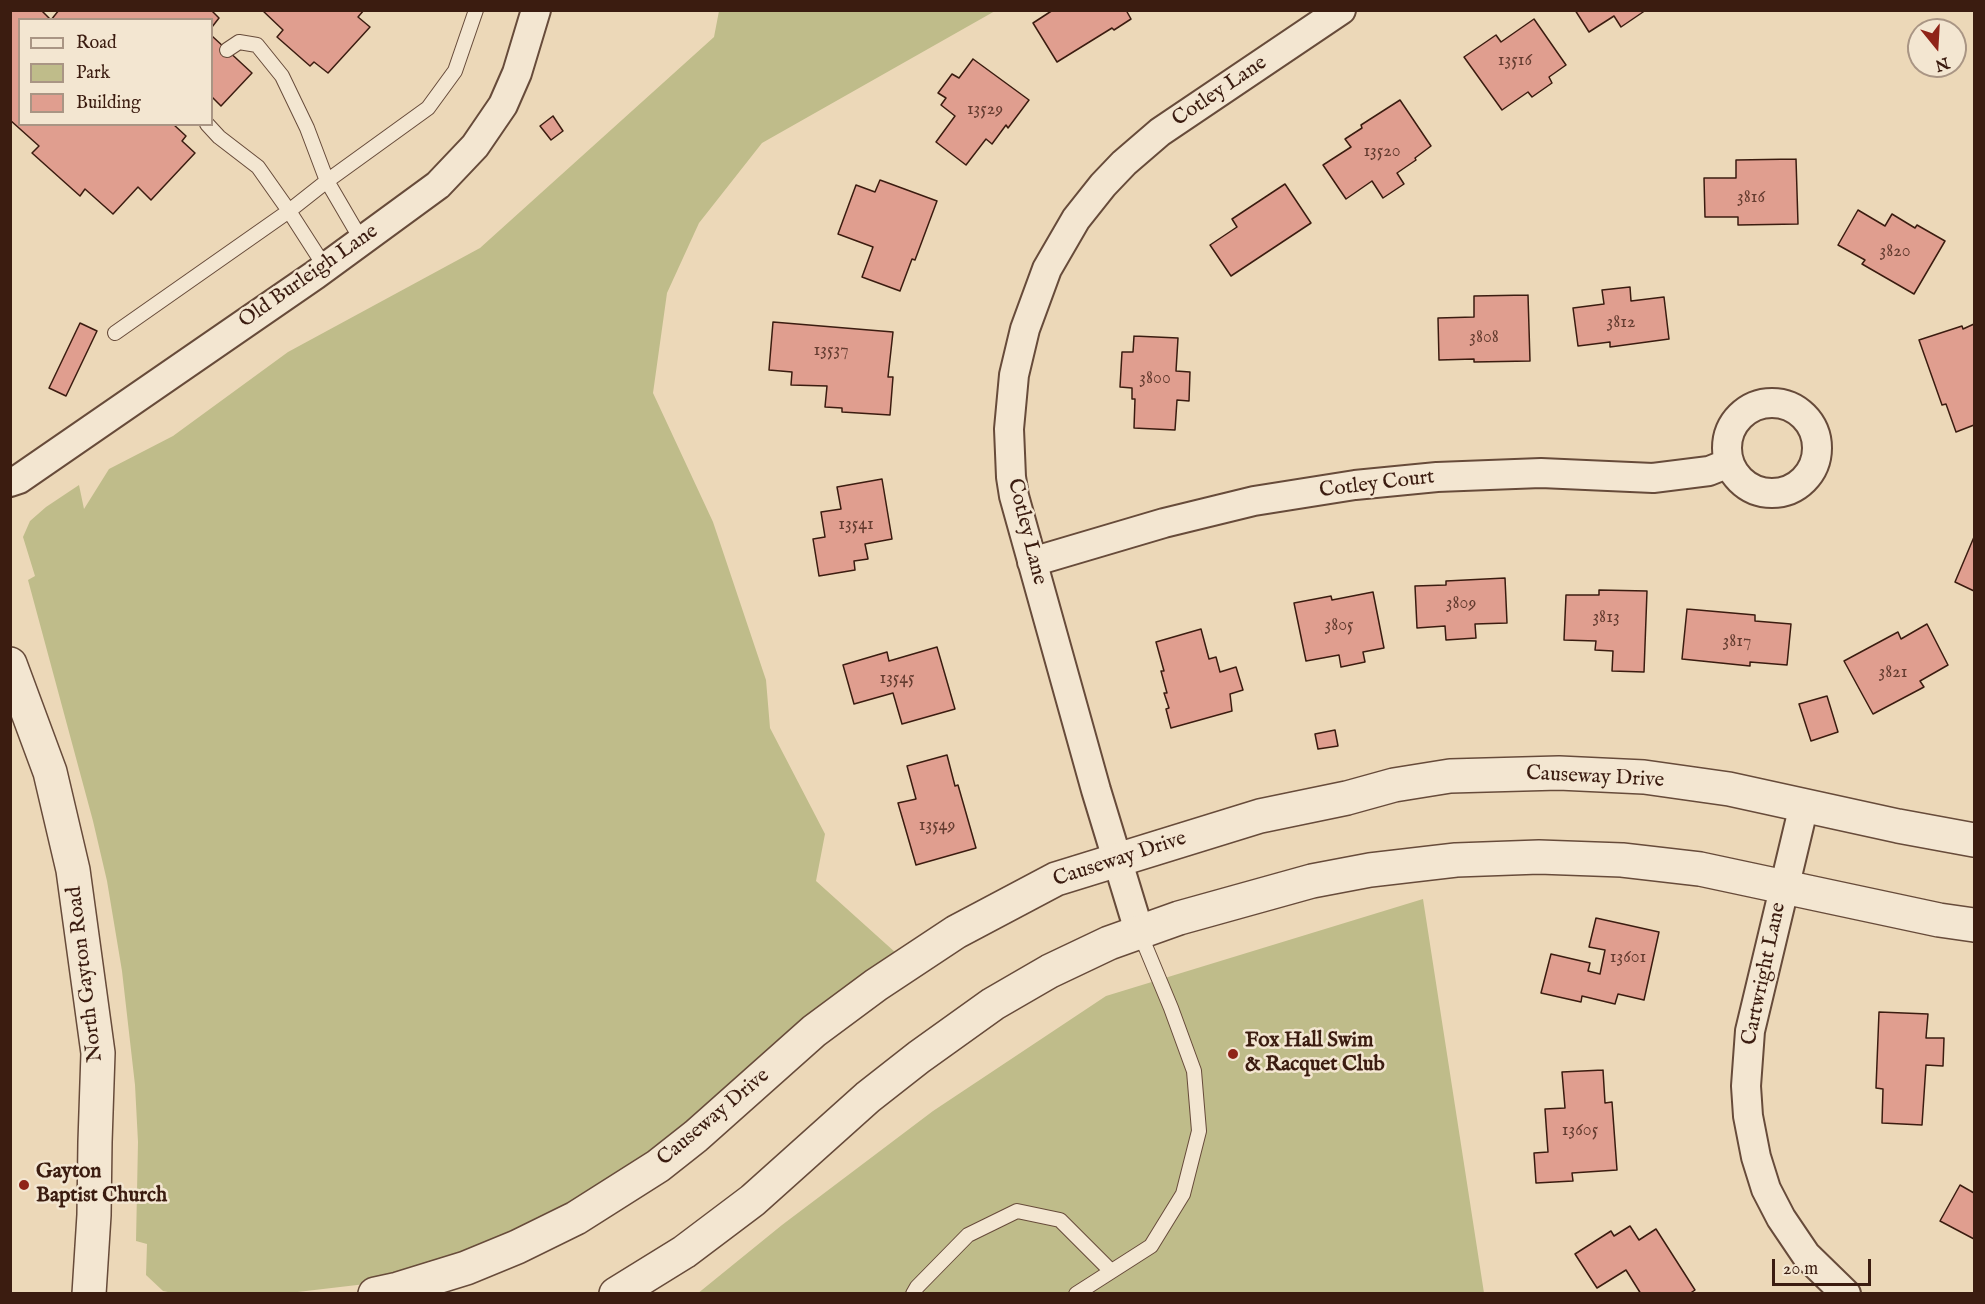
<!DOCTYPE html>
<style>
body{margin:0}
#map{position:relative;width:1985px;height:1304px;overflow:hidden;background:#ecd8b8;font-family:"IM FELL English",serif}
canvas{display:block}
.frame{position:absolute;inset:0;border:12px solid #3b1c10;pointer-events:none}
.legend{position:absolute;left:18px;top:18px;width:195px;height:108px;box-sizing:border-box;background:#f3e6d1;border:2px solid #a99584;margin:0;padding:8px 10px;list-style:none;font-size:18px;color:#3b1c10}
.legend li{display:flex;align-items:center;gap:12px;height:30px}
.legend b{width:30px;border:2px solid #a99584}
.north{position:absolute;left:1907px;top:18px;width:60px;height:60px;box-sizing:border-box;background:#f3e6d1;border:2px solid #a99584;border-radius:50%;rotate:162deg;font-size:16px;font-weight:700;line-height:24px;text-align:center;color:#3b1c10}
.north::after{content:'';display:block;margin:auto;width:21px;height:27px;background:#8f2418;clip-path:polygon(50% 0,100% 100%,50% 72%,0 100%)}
.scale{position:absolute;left:1772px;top:1259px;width:99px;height:27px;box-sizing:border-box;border:3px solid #3b1c10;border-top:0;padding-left:8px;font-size:18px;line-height:21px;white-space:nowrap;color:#3b1c10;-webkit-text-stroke:4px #f3e6d1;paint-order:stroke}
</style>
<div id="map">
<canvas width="1985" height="1304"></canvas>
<div class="frame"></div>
<ul class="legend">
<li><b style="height:8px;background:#f3e6d1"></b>Road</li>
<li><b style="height:16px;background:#bfbc8a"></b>Park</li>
<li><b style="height:16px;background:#e09e8f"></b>Building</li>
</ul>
<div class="north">N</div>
<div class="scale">20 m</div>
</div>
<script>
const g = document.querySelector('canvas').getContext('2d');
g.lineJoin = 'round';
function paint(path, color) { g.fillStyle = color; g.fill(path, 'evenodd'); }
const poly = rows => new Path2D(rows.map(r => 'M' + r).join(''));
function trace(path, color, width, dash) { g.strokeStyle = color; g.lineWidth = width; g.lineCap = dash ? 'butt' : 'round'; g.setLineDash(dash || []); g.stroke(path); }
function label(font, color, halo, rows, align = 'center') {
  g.font = font + ' "IM FELL English",serif'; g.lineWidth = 5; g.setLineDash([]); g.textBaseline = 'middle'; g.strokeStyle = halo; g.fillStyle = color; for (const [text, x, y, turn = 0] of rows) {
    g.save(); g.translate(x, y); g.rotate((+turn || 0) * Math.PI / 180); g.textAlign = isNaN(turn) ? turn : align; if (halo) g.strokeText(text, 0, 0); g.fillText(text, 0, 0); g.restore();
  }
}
paint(poly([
 [719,11,995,11,762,143,699,223,667,293,653,393,713,522,766,680,770,728,825,834,816,881,896,953,655,1155,526,1231,374,1283,289,1293,173,1293,163,1291,146,1275,147,1244,136,1241,138,1142,135,1085,122,971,107,881,93,821,28,580,35,576,23,537,30,521,46,507,79,485,84,509,109,469,173,436,288,352,480,248,714,37],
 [1423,899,1484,1293,697,1294,782,1225,933,1111,1106,996]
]), '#bfbc8a');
const building = poly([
 [10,10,41,10,51,20,20,20,20,124,173,124,186,136,182,141,195,153,151,200,138,187,113,214,85,189,80,196,32,153,39,146,10,120,10,10],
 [59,10,211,10,219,18,212,27,212,20,51,20,59,10],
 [262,10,364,10,358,17,370,27,328,73,314,62,310,66,277,37,283,30,262,10],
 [1053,10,1126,10,1131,19,1114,30,1112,28,1057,62,1033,23,1053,10],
 [1575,10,1646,10,1621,27,1614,16,1589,32,1575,10],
 [1534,19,1566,65,1549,77,1552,83,1532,97,1528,92,1502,110,1464,57,1496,35,1501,42,1534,19],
 [212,36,252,73,221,106,212,97,212,36],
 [973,59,1029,100,1008,128,1006,125,992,144,986,139,966,165,936,142,955,116,941,105,946,98,938,93,952,74,959,78,973,59],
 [1400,100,1431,146,1415,158,1416,160,1397,173,1404,184,1383,198,1372,181,1346,199,1323,165,1351,147,1345,139,1362,128,1361,125,1400,100],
 [553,116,563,131,551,140,540,126,553,116],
 [1796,159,1798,224,1738,225,1738,217,1705,217,1704,178,1736,178,1736,160,1796,159],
 [880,180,937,201,915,260,912,259,900,291,862,277,873,247,838,234,856,185,875,192,880,180],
 [1285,184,1311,223,1231,276,1210,245,1237,227,1232,219,1285,184],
 [1858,210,1885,226,1892,214,1915,228,1917,225,1945,241,1914,294,1862,264,1865,260,1838,245,1858,210],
 [1630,287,1631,301,1664,297,1669,339,1610,347,1610,342,1578,346,1573,308,1604,304,1602,290,1630,287],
 [1528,295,1530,361,1474,362,1474,359,1439,360,1438,318,1474,317,1474,296,1528,295],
 [773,322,893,332,888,377,893,377,890,415,842,412,842,408,825,407,827,386,791,385,792,372,769,370,773,322],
 [80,323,97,331,66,396,49,388,80,323],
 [1974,324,1974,425,1956,432,1946,404,1942,405,1919,340,1962,326,1963,329,1974,324],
 [1134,336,1178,338,1176,371,1190,372,1189,401,1177,400,1175,430,1134,428,1135,399,1132,399,1132,388,1120,387,1122,352,1133,352,1134,336],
 [882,479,892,539,865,544,868,559,854,561,855,570,819,576,813,539,825,537,821,512,841,509,837,487,882,479],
 [1974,537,1974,591,1955,582,1974,537],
 [1505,578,1507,623,1475,624,1476,638,1446,640,1445,626,1417,628,1415,586,1446,585,1446,581,1505,578],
 [1599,590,1647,591,1644,672,1612,671,1613,651,1595,650,1596,641,1564,640,1566,595,1599,595,1599,590],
 [1373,592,1384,648,1363,652,1365,662,1341,667,1339,655,1306,661,1294,603,1331,596,1332,600,1373,592],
 [1687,609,1755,615,1755,621,1791,624,1787,665,1750,662,1750,666,1682,659,1687,609],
 [1927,624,1948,665,1920,681,1924,687,1873,714,1844,661,1898,632,1901,639,1927,624],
 [1201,629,1209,659,1216,657,1220,672,1236,667,1243,690,1230,694,1232,711,1171,728,1166,709,1169,708,1164,693,1167,693,1161,671,1164,671,1156,642,1201,629],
 [937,647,955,709,902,724,893,693,854,704,843,665,887,652,889,661,937,647],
 [1827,696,1838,732,1811,741,1799,704,1827,696],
 [1335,730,1338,746,1318,749,1315,734,1335,730],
 [947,755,955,786,958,785,976,848,916,865,898,803,916,799,907,766,947,755],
 [1596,918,1659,932,1644,1000,1618,994,1615,1004,1582,996,1581,1002,1541,993,1551,954,1590,963,1588,971,1600,974,1605,950,1589,947,1596,918],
 [1879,1012,1928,1014,1926,1038,1944,1038,1943,1066,1926,1065,1922,1125,1882,1123,1883,1089,1876,1088,1879,1012],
 [1603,1070,1605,1103,1612,1102,1617,1170,1572,1173,1573,1181,1536,1183,1534,1153,1548,1152,1545,1109,1565,1108,1562,1072,1603,1070],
 [1960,1185,1974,1193,1974,1239,1940,1221,1960,1185],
 [1630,1226,1639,1240,1656,1229,1695,1290,1689,1294,1641,1294,1626,1270,1597,1288,1575,1254,1611,1231,1614,1236,1630,1226]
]);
paint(building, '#e09e8f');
trace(building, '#3b1c10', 1.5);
const service = poly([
 [227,50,239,42,257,45,282,76,307,128,327,181,362,241],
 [207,124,219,137,258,167,289,211,325,267],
 [115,333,289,211,327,181,428,108,455,71,476,10],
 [913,1294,917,1287,968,1235,1017,1211,1060,1220,1111,1271],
 [1076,1294,1151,1246,1183,1194,1199,1131,1194,1071,1171,1008,1139,931]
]);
const minor = poly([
 '1727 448a45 45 0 1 1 90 0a45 45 0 1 1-90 0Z',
 [10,482,19,479,315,275,438,185,475,146,503,105,517,73,536,10],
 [1032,562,1164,523,1254,501,1355,485,1437,477,1541,473,1653,478,1709,471,1729,463],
 [1804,805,1750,1031,1746,1086,1748,1116,1756,1157,1766,1189,1781,1218,1806,1255,1846,1294],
 [1139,931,1096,790,1014,496,1011,477,1009,429,1014,375,1025,329,1047,269,1076,219,1103,185,1124,163,1160,132,1341,10]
]);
const tertiary = poly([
 [10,664,50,772,73,870,98,1053,95,1142,94,1215,89,1294],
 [375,1294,398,1289,466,1268,517,1247,576,1218,658,1166,696,1136,814,1031,876,985,956,932,1056,879,1260,816,1347,798,1394,785,1450,776,1559,773,1644,777,1729,789,1898,826,1974,840],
 [616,1294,684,1252,753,1200,868,1097,919,1057,993,1004,1050,971,1109,943,1179,918,1312,881,1370,870,1456,860,1539,857,1622,860,1700,869,1939,920,1974,925]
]);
trace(service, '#674b3a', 16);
trace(minor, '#674b3a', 32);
trace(tertiary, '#674b3a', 36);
trace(service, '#f3e6d1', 14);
trace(minor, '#f3e6d1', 28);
trace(tertiary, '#f3e6d1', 33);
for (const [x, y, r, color] of [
 [1233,1054,6,"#8f2418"],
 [24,1185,6,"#8f2418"]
]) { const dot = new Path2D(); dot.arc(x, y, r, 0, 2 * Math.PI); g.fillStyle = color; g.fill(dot); trace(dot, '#f3e6d1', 2); }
label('18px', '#643c30', null, [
 ["13516",1515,61],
 ["13529",985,110],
 ["13520",1382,152],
 ["3816",1751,198],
 ["3820",1895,252],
 ["3812",1621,323],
 ["3808",1484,338],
 ["13537",831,351],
 ["3800",1155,379],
 ["13541",856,525],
 ["3809",1461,604],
 ["3813",1606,618],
 ["3805",1339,626],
 ["3817",1737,642],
 ["3821",1893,673],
 ["13545",897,679],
 ["13549",937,826],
 ["13601",1628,958],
 ["13605",1580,1131]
]);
label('21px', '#3b1c10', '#f3e6d1', [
 ["Cotley Lane",1220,92,-34],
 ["Old Burleigh Lane",309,277,-35],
 ["Cotley Court",1377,485,-7],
 ["Cotley Lane",1026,532,76],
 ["Causeway Drive",1595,778,3],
 ["Causeway Drive",1120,860,-18],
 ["North Gayton Road",86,974,-97],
 ["Cartwright Lane",1765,974,-78],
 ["Causeway Drive",714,1118,-40]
]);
label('bold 21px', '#3b1c10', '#f3e6d1', [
 ["Fox Hall Swim",1245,1042],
 ["& Racquet Club",1245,1066],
 ["Gayton",36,1173],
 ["Baptist Church",36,1197]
], 'left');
</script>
